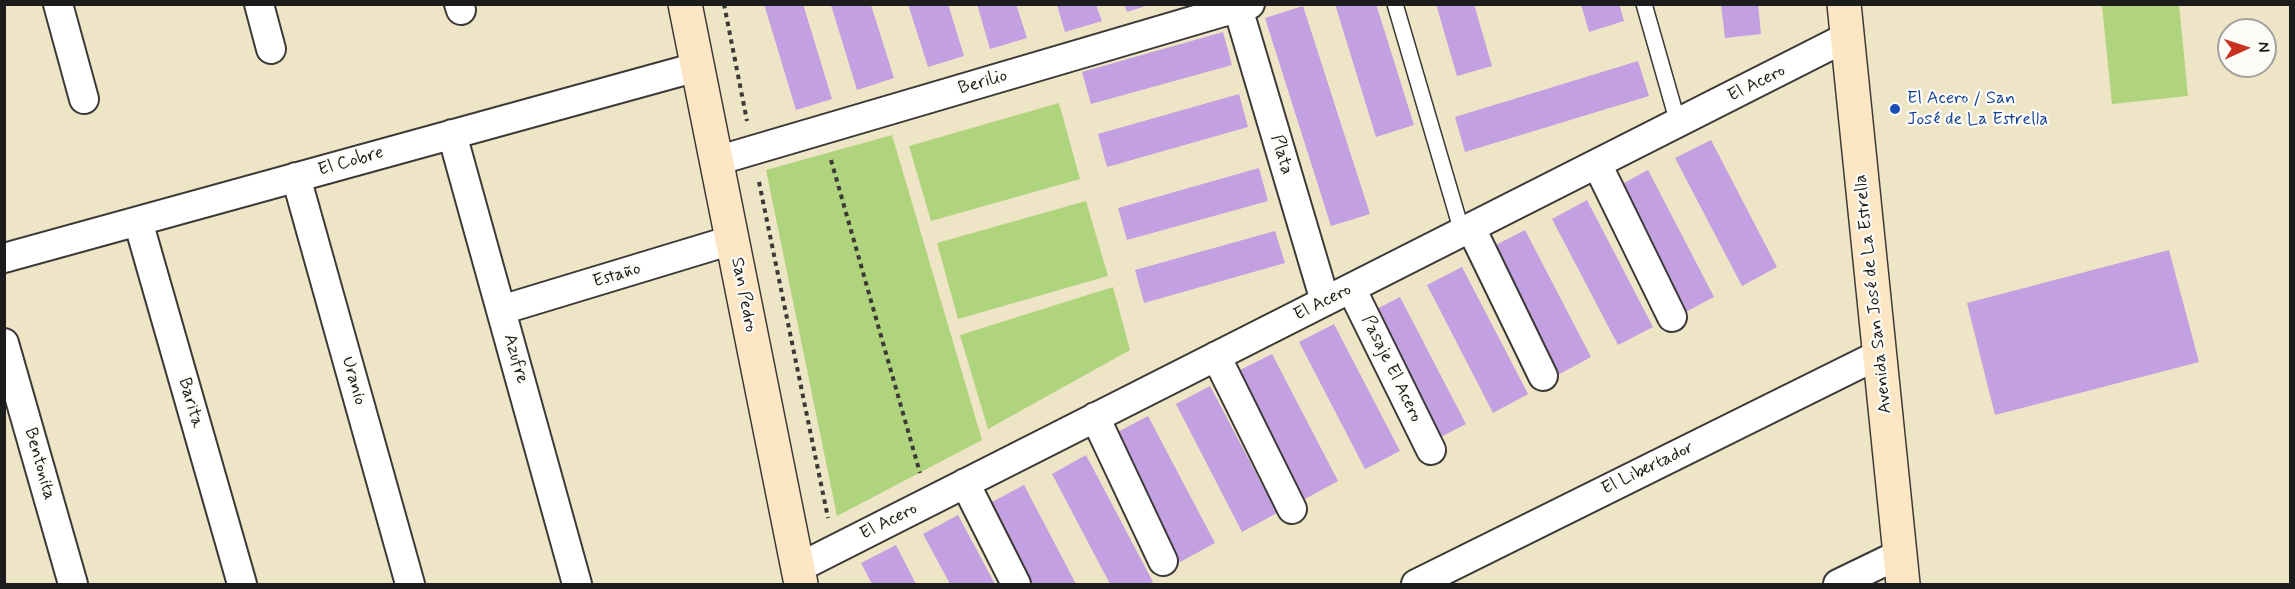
<!DOCTYPE html>
<meta charset="utf-8">
<style>
body{margin:0}
#map{position:relative;width:2295px;height:589px;overflow:hidden;background:#eee4c6;font-family:Mynerve,sans-serif}
canvas{display:block}
.frame{position:absolute;inset:0;border:6px solid #1c1c1c;pointer-events:none}
.north{position:absolute;left:2217px;top:18px;width:60px;height:60px;box-sizing:border-box;background:#fdfcf7;border:2px solid #a3a29f;border-radius:50%;rotate:87deg;font-size:16px;font-weight:700;line-height:24px;text-align:center;color:#1c1c1c}
.north::after{content:'';display:block;margin:auto;width:21px;height:27px;background:#c8321e;clip-path:polygon(50% 0,100% 100%,50% 72%,0 100%)}
</style>
<div id="map">
<canvas width="2295" height="589"></canvas>
<div class="frame"></div>
<div class="north">N</div>
</div>
<script>
const g = document.querySelector('canvas').getContext('2d');
g.lineJoin = 'round';
function paint(path, color) { g.fillStyle = color; g.fill(path, 'evenodd'); }
const poly = rows => new Path2D(rows.map(r => 'M' + r).join(''));
function trace(path, color, width, dash) { g.strokeStyle = color; g.lineWidth = width; g.lineCap = dash ? 'butt' : 'round'; g.setLineDash(dash || []); g.stroke(path); }
function label(font, color, halo, rows, align = 'center') {
  g.font = font + ' Mynerve,sans-serif'; g.lineWidth = 4.5; g.setLineDash([]); g.textBaseline = 'middle'; g.strokeStyle = halo; g.fillStyle = color; for (const [text, x, y, turn = 0] of rows) {
    g.save(); g.translate(x, y); g.rotate((+turn || 0) * Math.PI / 180); g.textAlign = isNaN(turn) ? turn : align; if (halo) g.strokeText(text, 0, 0); g.fillText(text, 0, 0); g.restore();
  }
}
paint(poly([
 [2102,5,2179,5,2188,96,2112,104],
 [1059,103,1080,179,931,221,909,146],
 [892,135,982,440,837,516,766,170],
 [1086,201,1108,276,958,319,937,243],
 [1113,287,1130,350,988,429,960,335]
]), '#b0d47e');
paint(poly([
 [764,4,803,4,832,99,796,110],
 [908,4,948,4,964,56,928,67],
 [977,4,1016,4,1027,38,990,49],
 [1124,4,1149,4,1149,5,1127,12],
 [1335,4,1376,4,1414,125,1376,137],
 [1436,4,1474,4,1492,66,1457,76],
 [1581,4,1619,4,1624,21,1589,32],
 [1721,4,1758,4,1761,34,1725,38],
 [831,5,871,5,894,78,857,90],
 [1057,5,1096,5,1102,21,1065,32],
 [1303,6,1370,214,1331,226,1265,18],
 [1223,32,1232,65,1091,104,1082,72],
 [1638,61,1649,96,1465,152,1455,117],
 [1239,94,1248,127,1107,167,1098,134],
 [1711,140,1777,267,1742,286,1675,158],
 [1259,168,1268,201,1127,240,1118,208],
 [1648,170,1714,297,1680,315,1613,189],
 [1587,200,1653,327,1618,345,1552,219],
 [1525,230,1591,357,1556,376,1490,248],
 [1275,231,1285,263,1144,303,1135,270],
 [2169,250,2199,362,1995,415,1967,303],
 [1462,267,1528,394,1493,413,1427,285],
 [1400,297,1466,424,1431,442,1365,315],
 [1334,324,1400,451,1365,469,1299,342],
 [1272,354,1338,481,1303,500,1236,372],
 [1210,386,1277,513,1242,532,1176,404],
 [1148,416,1215,543,1180,562,1114,434],
 [1086,455,1153,582,1148,584,1110,584,1052,474],
 [1024,485,1076,584,1032,584,990,503],
 [958,515,995,584,950,584,923,534],
 [896,545,916,584,872,584,861,563]
]), '#c3a0e1');
const lane = poly([
 [1395,4,1462,232],
 [1644,4,1678,123]
]);
const street = poly([
 [58,4,84,99],
 [259,4,271,49],
 [459,4,461,10],
 [1238,8,1325,301],
 [452,134,577,584],
 [716,161,1250,4],
 [1597,164,1672,317],
 [296,177,410,584],
 [138,221,242,584],
 [1471,228,1543,376],
 [4,258,697,67],
 [1351,288,1431,450],
 [501,310,732,240],
 [4,343,73,584],
 [1216,356,1292,509],
 [1095,417,1163,561],
 [965,483,1016,584],
 [798,568,1847,37],
 [1416,584,1880,354],
 [1838,584,1900,554]
]);
const secondary = poly([
 [685,4,801,584],
 [1844,4,1903,584]
]);
trace(lane, '#3c3a36', 18);
trace(street, '#3c3a36', 32);
trace(secondary, '#3c3a36', 36);
trace(poly([
 [724,4,747,121],
 [831,160,920,473],
 [759,182,828,518]
]), '#3c3a36', 4, [4.5, 4.5]);
trace(lane, '#fff', 15);
trace(street, '#fff', 28);
trace(secondary, '#fce6c4', 33);
for (const [x, y, r, color] of [
 [1895,109,6,"#1a4fb4"]
]) { const dot = new Path2D(); dot.arc(x, y, r, 0, 2 * Math.PI); g.fillStyle = color; g.fill(dot); trace(dot, '#fdfcf7', 2); }
label('18px', '#1c1c1c', '#fdfcf7', [
 ["Berilio",983,83,-16],
 ["El Acero",1757,84,-27],
 ["Plata",1281,155,74],
 ["El Cobre",351,162,-16],
 ["Estaño",617,276,-17],
 ["Avenida San José de La Estrella",1874,294,-96],
 ["San Pedro",743,295,79],
 ["El Acero",1323,303,-27],
 ["Azufre",515,359,74],
 ["Pasaje El Acero",1391,369,64],
 ["Uranio",353,381,74],
 ["Barita",190,403,74],
 ["Bentonita",39,464,74],
 ["El Libertador",1648,469,-26],
 ["El Acero",889,522,-27]
]);
label('18px', '#164399', '#fdfcf7', [
 ["El Acero / San",1907,99],
 ["José de La Estrella",1907,120]
], 'left');
</script>
